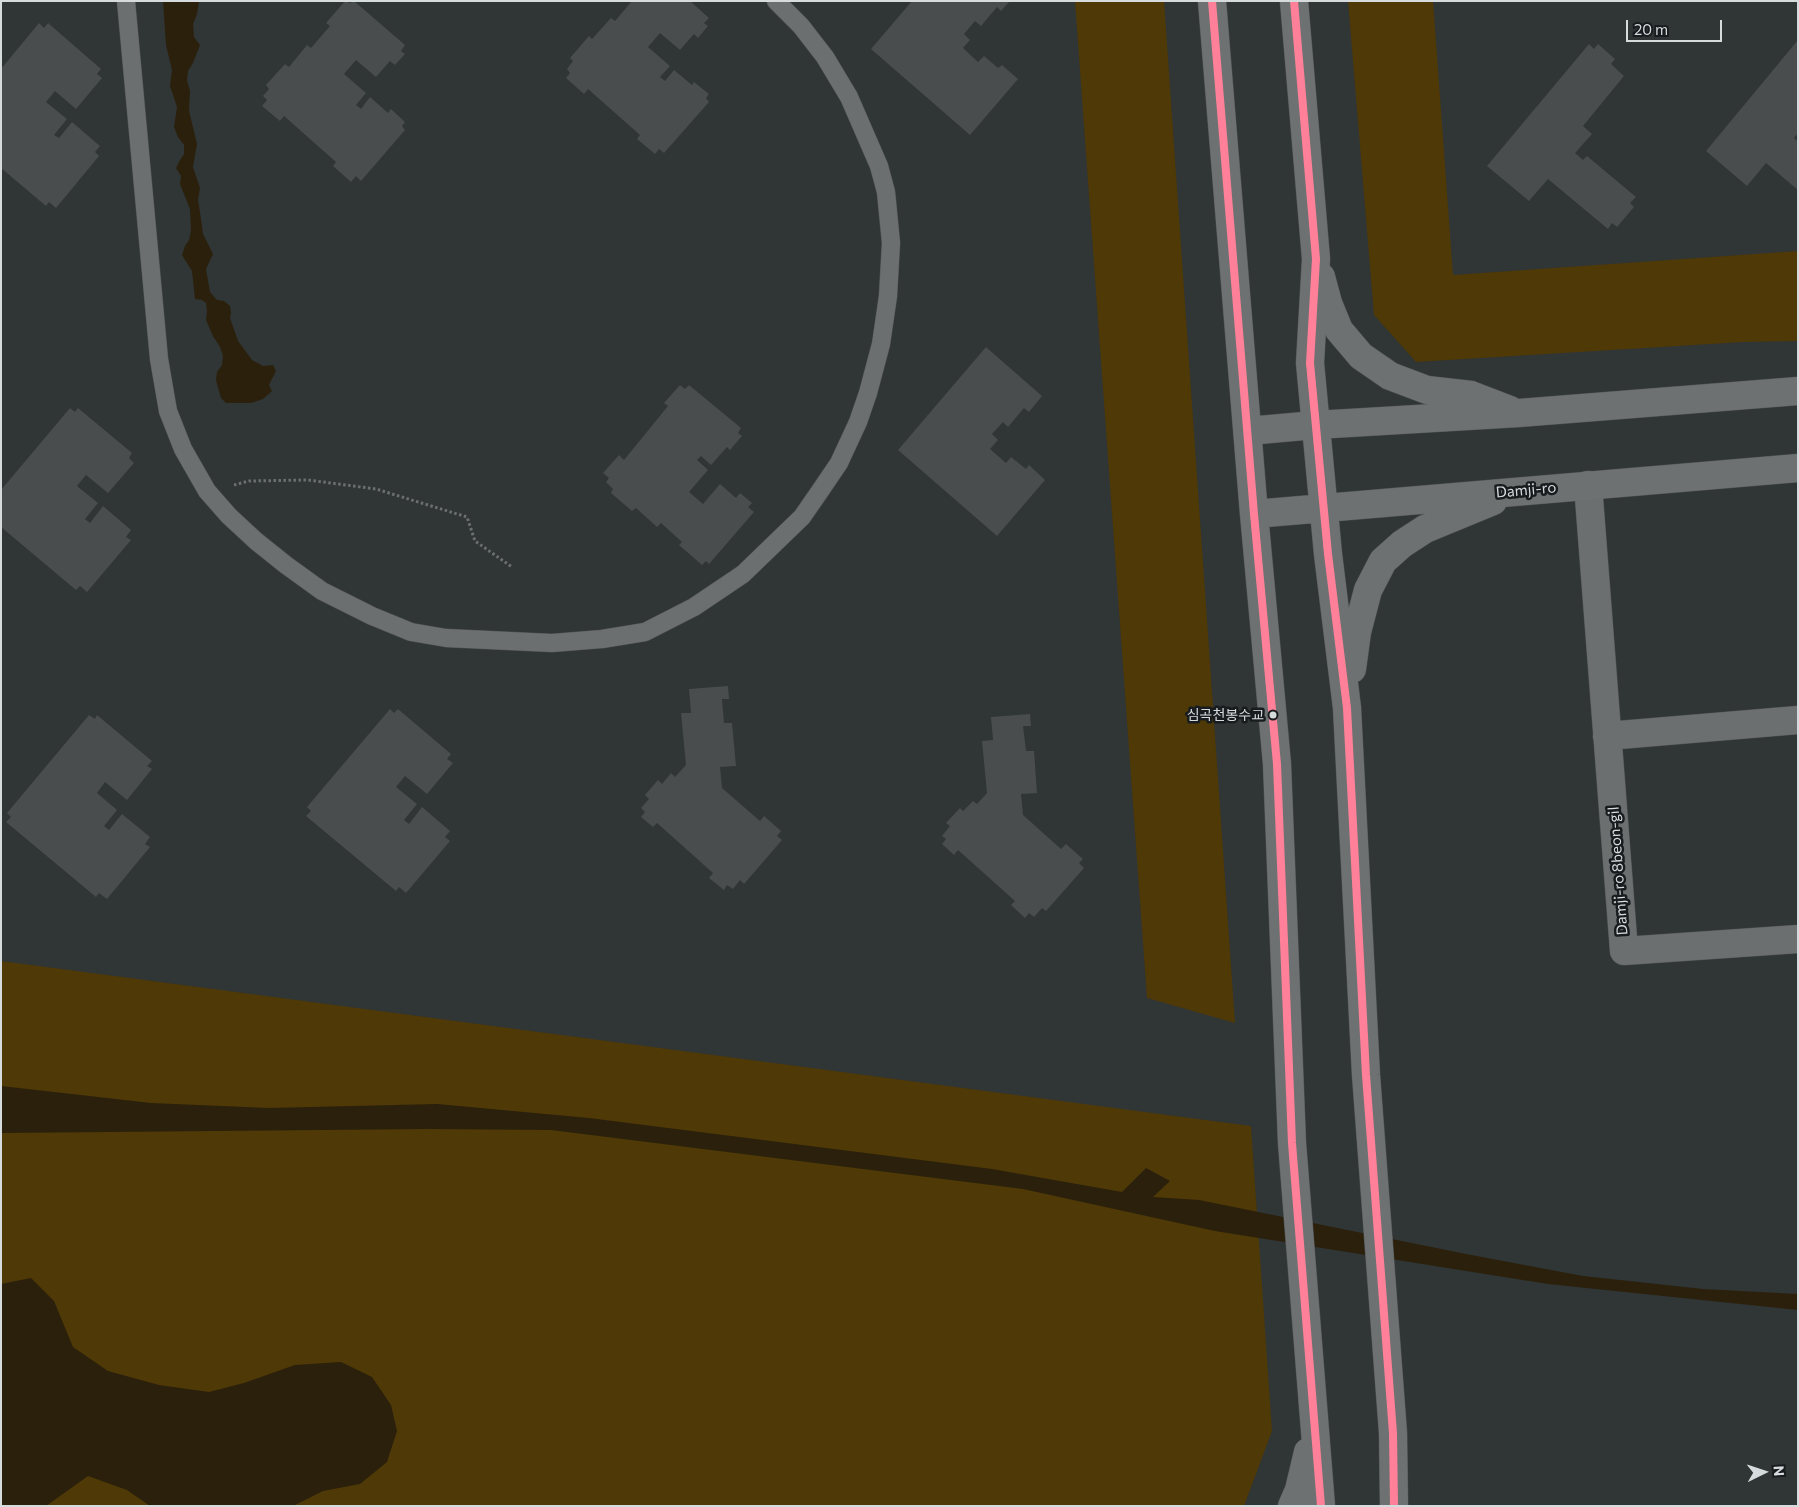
<!DOCTYPE html>
<meta charset="utf-8">
<style>
body{margin:0}
#map{position:relative;width:1799px;height:1507px;overflow:hidden;background:#303536;font-family:Commissioner,sans-serif}
canvas{display:block}
.frame{position:absolute;inset:0;border:2px solid #d6dcde;pointer-events:none}
.north{position:absolute;left:1739px;top:1447px;width:50px;height:50px;-webkit-text-stroke:4px #181c1e;paint-order:stroke;rotate:86deg;font-size:14px;font-weight:700;line-height:20px;text-align:center;color:#d6dcde}
.north::after{content:'';display:block;margin:auto;width:18px;height:22px;background:#d6dcde;clip-path:polygon(50% 0,100% 100%,50% 72%,0 100%)}
.scale{position:absolute;left:1626px;top:20px;width:96px;height:22px;box-sizing:border-box;border:2px solid #d6dcde;border-top:0;padding-left:6px;font-size:15px;line-height:18px;white-space:nowrap;color:#d6dcde;-webkit-text-stroke:4px #181c1e;paint-order:stroke}
</style>
<div id="map">
<canvas width="1799" height="1507"></canvas>
<div class="frame"></div>
<div class="north">N</div>
<div class="scale">20 m</div>
</div>
<script>
const g = document.querySelector('canvas').getContext('2d');
g.lineJoin = 'round';
function paint(path, color) { g.fillStyle = color; g.fill(path, 'evenodd'); }
const poly = rows => new Path2D(rows.map(r => 'M' + r).join(''));
function trace(path, color, width, dash) { g.strokeStyle = color; g.lineWidth = width; g.lineCap = dash ? 'butt' : 'round'; g.setLineDash(dash || []); g.stroke(path); }
function label(font, color, halo, rows, align = 'center') {
  g.font = font + ' Commissioner,"Noto Sans KR",sans-serif'; g.lineWidth = 5; g.setLineDash([]); g.textBaseline = 'middle'; g.strokeStyle = halo; g.fillStyle = color; for (const [text, x, y, turn = 0] of rows) {
    g.save(); g.translate(x, y); g.rotate((+turn || 0) * Math.PI / 180); g.textAlign = isNaN(turn) ? turn : align; if (halo) g.strokeText(text, 0, 0); g.fillText(text, 0, 0); g.restore();
  }
}
paint(poly([
 [1075,1,1164,1,1235,1023,1147,998],
 [1348,1,1433,1,1453,275,1798,251,1798,341,1743,342,1416,362,1374,315],
 [1,961,1251,1126,1272,1431,1244,1506,1,1506]
]), '#4e3907');
paint(poly([
 [163,1,199,1,197,14,193,24,194,37,200,45,193,63,188,71,187,80,190,91,189,111,197,144,193,167,200,188,198,200,201,219,203,234,213,254,206,269,210,292,217,300,224,301,230,306,231,313,230,318,238,341,252,360,263,366,273,365,276,371,269,385,272,391,263,399,251,403,226,403,221,398,216,380,217,372,222,365,223,356,220,347,213,336,206,320,207,311,206,303,202,300,195,299,192,271,182,255,185,246,189,240,191,231,190,209,180,184,181,176,176,168,180,160,184,154,184,145,178,137,174,127,177,107,170,86,172,70,166,45],
 [1,1086,151,1103,269,1108,437,1104,589,1118,992,1169,1122,1192,1146,1168,1170,1181,1153,1197,1199,1200,1466,1254,1583,1276,1703,1289,1798,1294,1798,1310,1548,1284,1215,1231,1023,1189,551,1130,427,1129,1,1133],
 [31,1278,54,1301,73,1347,108,1371,159,1385,209,1392,244,1383,295,1365,341,1362,372,1377,391,1405,397,1431,387,1462,360,1484,323,1491,293,1506,150,1506,127,1490,88,1476,46,1506,1,1506,1,1284]
]), '#2b200c');
paint(poly([
 [345,1,350,3,354,1,405,45,401,51,405,54,395,65,390,61,376,77,356,60,344,74,366,93,356,105,361,109,370,97,388,113,391,109,405,122,402,126,405,130,361,181,356,176,351,182,333,166,336,162,284,116,280,121,262,106,267,100,263,96,269,89,266,85,285,64,289,67,307,45,311,48,330,26,326,23],
 [632,1,690,1,709,18,704,23,708,26,698,38,694,34,680,50,660,33,648,47,670,66,660,77,665,81,674,70,692,85,694,82,709,94,706,98,709,102,664,153,659,149,655,154,637,139,640,135,588,89,584,94,566,78,570,73,567,69,573,61,570,58,589,36,592,39,611,18,615,21],
 [912,1,1010,1,1001,11,997,7,981,26,975,21,964,34,970,40,963,48,978,62,984,56,998,68,1002,65,1018,79,970,135,871,49],
 [39,23,44,28,48,23,101,69,97,74,102,78,76,109,55,91,46,102,67,119,54,135,59,138,72,122,100,146,95,152,99,156,56,208,49,202,46,206,1,168,1,69],
 [1798,40,1798,133,1794,138,1798,142,1798,190,1766,163,1747,186,1706,151],
 [1589,44,1594,49,1598,44,1615,59,1611,64,1624,76,1583,126,1592,134,1575,153,1583,160,1587,156,1636,197,1630,203,1634,207,1617,227,1612,223,1608,229,1548,179,1529,201,1487,166],
 [986,347,1042,396,1029,412,1024,408,1008,427,1003,422,992,434,998,440,990,449,1006,463,1011,457,1026,469,1029,465,1045,480,997,536,898,450],
 [680,385,685,389,689,385,741,428,738,433,742,436,730,450,727,447,711,465,701,456,697,460,708,470,689,492,703,504,720,484,736,498,740,493,752,503,748,507,754,512,709,564,706,561,702,565,679,545,682,542,661,523,657,527,636,508,632,511,611,493,613,489,606,482,609,478,603,473,619,455,624,460,668,406,664,403],
 [70,408,75,412,78,408,132,453,129,458,134,463,108,493,86,475,77,486,98,503,85,519,90,523,103,506,131,530,126,537,131,540,87,592,80,586,76,590,1,527,1,490],
 [728,686,729,699,722,699,724,723,732,723,736,766,720,767,722,788,760,821,764,816,781,831,777,836,782,840,744,884,740,880,733,889,727,885,724,890,709,878,713,873,657,823,653,827,641,817,645,812,641,808,649,799,645,795,658,780,662,784,671,773,675,777,686,765,681,713,691,713,689,689],
 [390,709,394,713,398,709,451,754,447,759,453,763,427,794,405,776,396,787,417,804,404,820,409,824,422,807,450,831,445,837,450,841,406,893,399,887,396,891,306,816,311,811,307,807],
 [1030,714,1031,726,1023,726,1026,751,1034,751,1037,793,1021,794,1023,815,1061,849,1066,844,1083,859,1079,863,1084,868,1046,911,1042,908,1034,917,1029,913,1025,918,1011,905,1015,901,958,850,954,855,942,844,946,839,942,836,950,826,946,823,960,808,963,811,973,801,977,804,987,793,982,741,993,740,991,717],
 [89,715,95,719,97,715,152,761,147,766,152,769,127,800,105,782,97,793,117,810,104,826,109,830,122,814,150,837,145,844,150,847,107,899,99,893,96,897,6,822,11,817,7,813]
]), '#494d4e');
const lane = poly([
 [126,1,159,359,168,411,183,449,207,491,229,516,256,541,286,565,322,591,372,616,411,632,446,638,552,643,602,639,645,632,694,607,743,574,802,517,820,491,839,463,858,422,868,393,881,344,888,296,891,243,886,192,879,166,849,97,825,57,801,26,776,1]
]);
const street = poly([
 [1588,485,1624,951,1798,939],
 [1607,736,1798,720]
]);
const secondary = poly([
 [1212,1,1254,514,1277,764,1292,1143,1321,1506],
 [1294,1,1316,259,1310,363,1328,554,1347,708,1366,1075,1393,1433,1394,1506],
 [1321,277,1328,303,1339,330,1361,356,1390,376,1427,390,1471,395,1510,410],
 [1248,431,1315,425,1519,413,1798,391],
 [1254,514,1798,468],
 [1352,669,1357,632,1368,590,1383,561,1402,544,1425,529,1493,501],
 [1292,1506,1299,1490,1308,1452]
]);
trace(lane, '#4f5253', 19);
trace(street, '#4f5253', 29);
trace(secondary, '#4f5253', 29);
trace(poly([
 [234,485,249,481,308,480,376,489,467,517,475,541,512,567]
]), '#6c6f6f', 3, [2.5, 2.5]);
trace(lane, '#6c6f6f', 18);
trace(street, '#6c6f6f', 28);
trace(secondary, '#6e7172', 28);
trace(poly([
 [1212,1,1254,514,1277,764,1292,1143,1321,1506],
 [1294,1,1316,259,1310,363,1328,554,1347,708,1366,1075,1393,1433,1394,1506]
]), '#ff8098', 8);
for (const [x, y, r, color] of [
 [1273,715,4.5,"#d6dcde"]
]) { const dot = new Path2D(); dot.arc(x, y, r, 0, 2 * Math.PI); g.fillStyle = color; g.fill(dot); trace(dot, '#181c1e', 2); }
label('14px', '#d6dcde', '#181c1e', [
 ["심곡천봉수교",1264,715]
], 'right');
label('15px', '#d6dcde', '#181c1e', [
 ["Damji-ro",1526,490,-5],
 ["Damji-ro 8beon-gil",1618,871,-94]
]);
</script>
